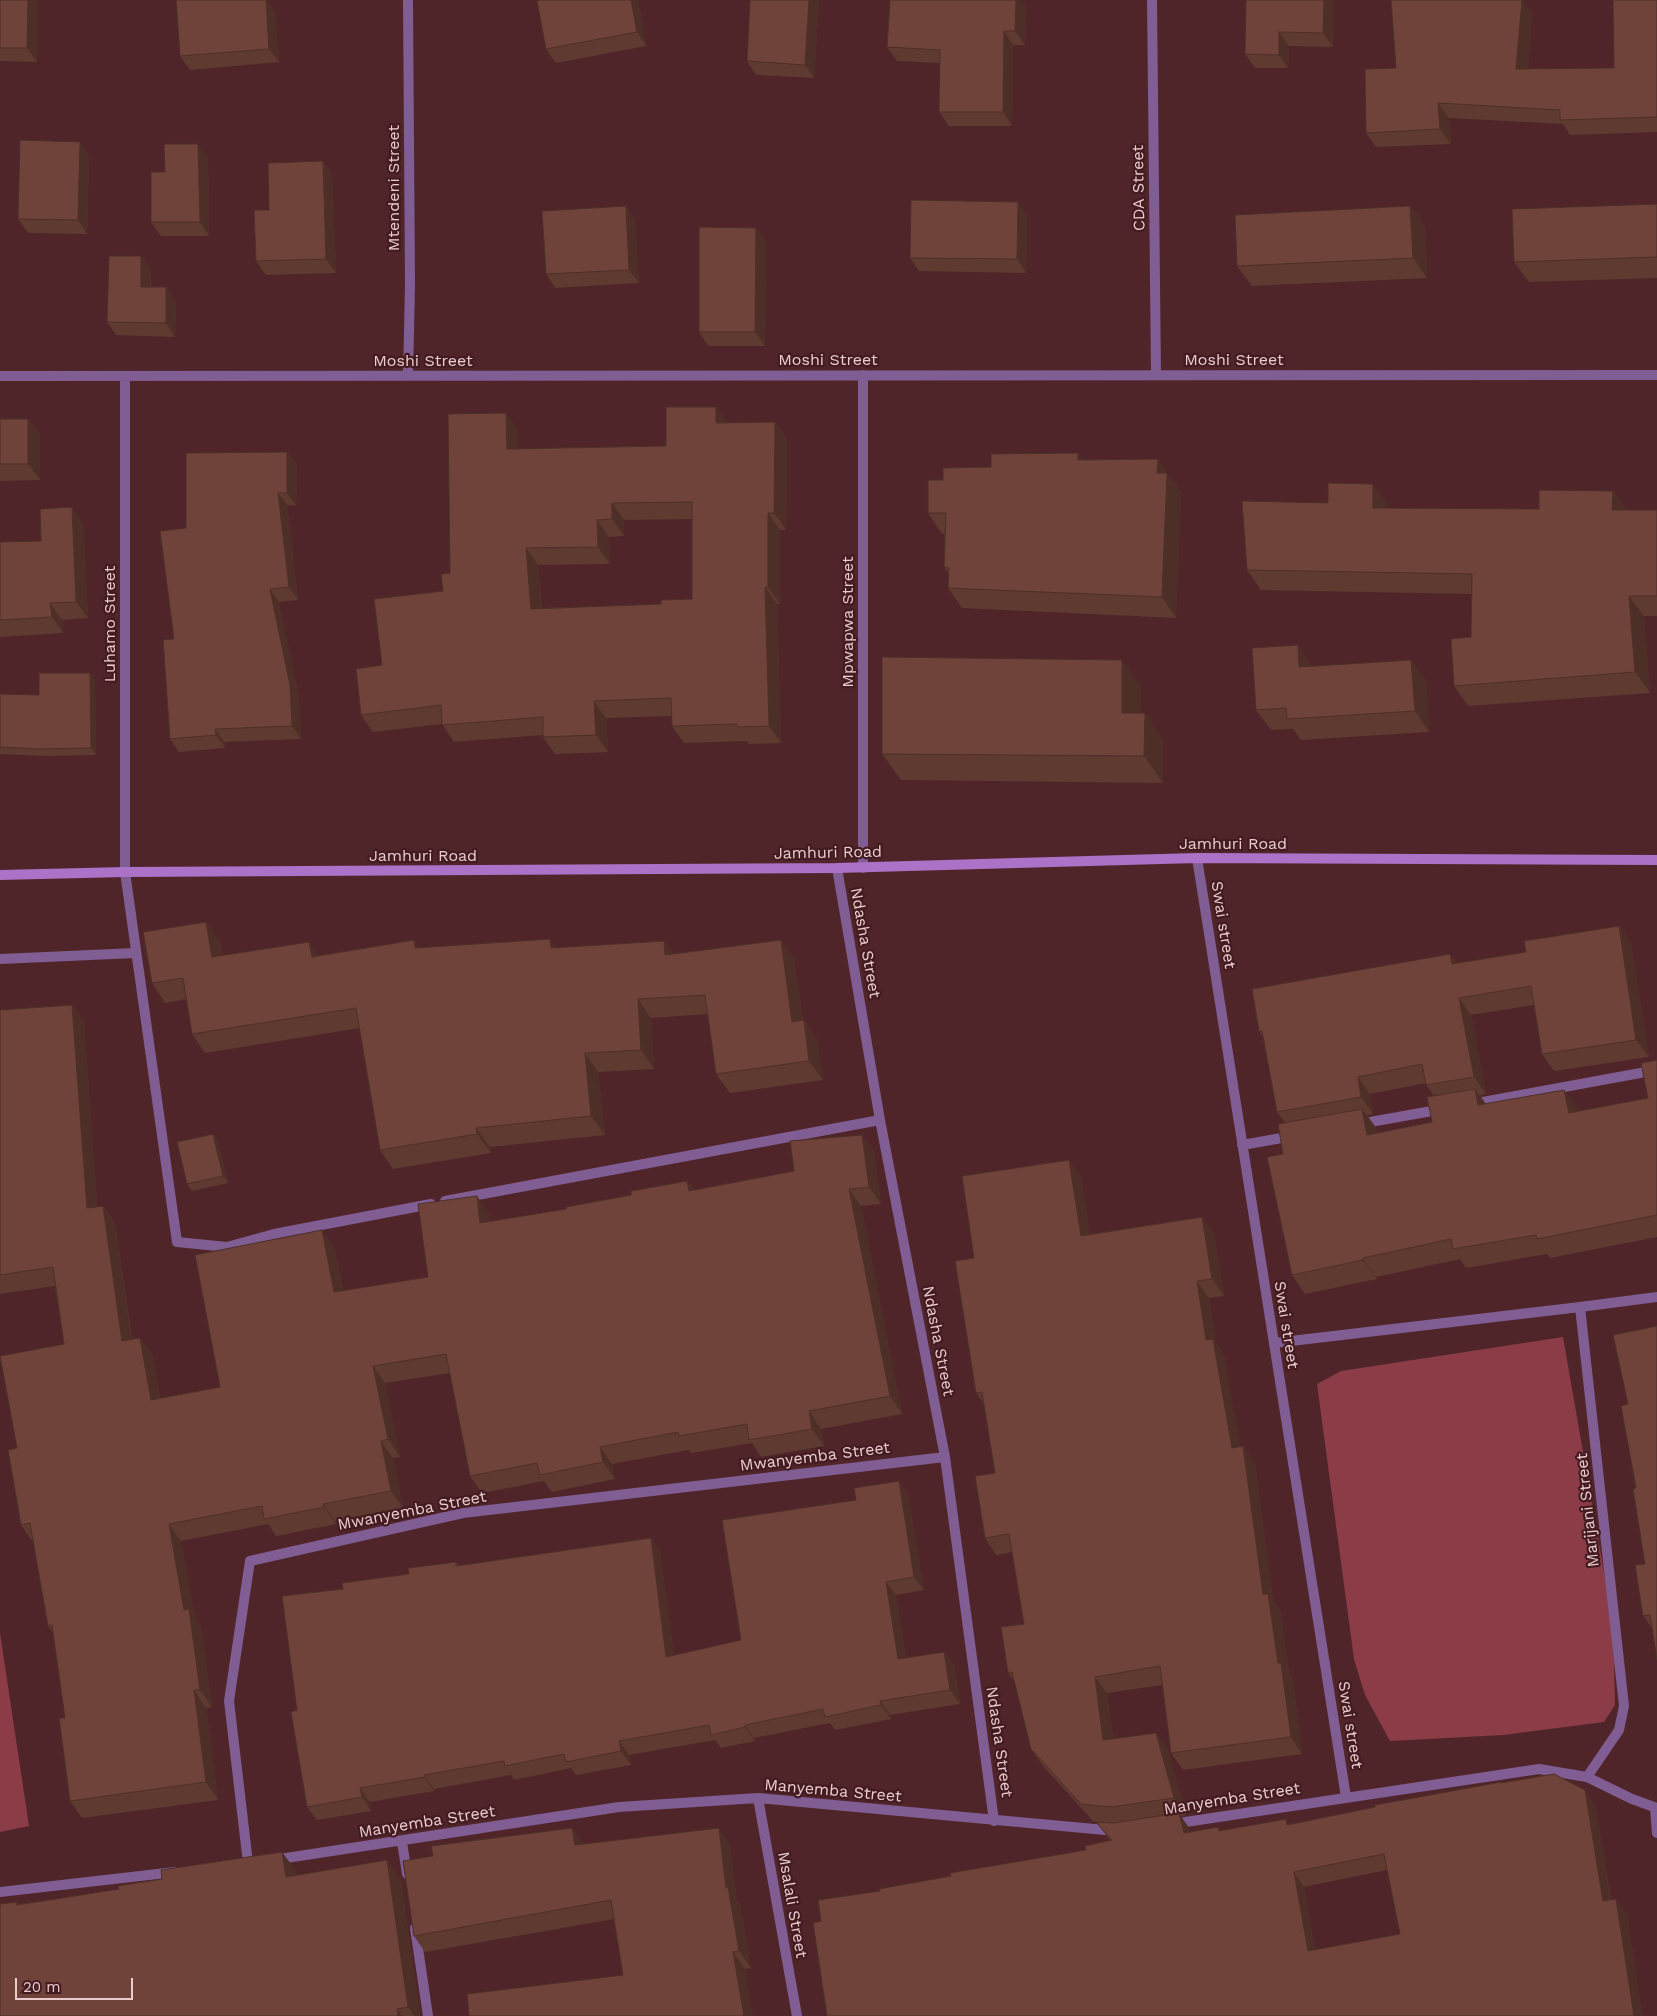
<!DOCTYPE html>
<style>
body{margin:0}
#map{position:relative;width:1657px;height:2016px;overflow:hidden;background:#4f252a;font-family:"Work Sans",sans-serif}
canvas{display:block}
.scale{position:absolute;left:15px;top:1978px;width:118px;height:22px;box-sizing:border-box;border:2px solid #e9ccce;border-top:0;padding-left:6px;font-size:15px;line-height:18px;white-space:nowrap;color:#e9ccce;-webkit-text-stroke:4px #441b20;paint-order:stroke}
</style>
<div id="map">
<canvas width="1657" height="2016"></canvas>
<div class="scale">20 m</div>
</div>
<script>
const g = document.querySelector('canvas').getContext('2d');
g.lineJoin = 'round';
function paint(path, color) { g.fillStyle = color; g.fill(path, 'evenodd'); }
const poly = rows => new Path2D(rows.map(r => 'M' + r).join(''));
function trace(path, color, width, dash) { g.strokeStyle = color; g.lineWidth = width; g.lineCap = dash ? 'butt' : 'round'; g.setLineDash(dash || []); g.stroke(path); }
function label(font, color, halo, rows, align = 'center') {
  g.font = font + ' "Work Sans",sans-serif'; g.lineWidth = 4.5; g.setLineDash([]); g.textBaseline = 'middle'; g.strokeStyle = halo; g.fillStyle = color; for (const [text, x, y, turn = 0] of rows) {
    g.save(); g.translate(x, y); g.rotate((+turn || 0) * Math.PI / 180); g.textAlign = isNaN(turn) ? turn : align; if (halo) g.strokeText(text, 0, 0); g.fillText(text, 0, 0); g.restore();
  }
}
paint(poly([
 [1563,1337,1613,1624,1615,1705,1604,1722,1503,1735,1390,1741,1365,1695,1354,1659,1317,1384,1341,1371],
 [0,1633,29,1826,0,1832]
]), '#8c3c47');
trace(poly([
 [1152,0,1156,375],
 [863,375,863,868],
 [0,376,1657,375],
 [125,376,125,872,177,1242,227,1247,274,1234,431,1204],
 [408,376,410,284,408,0],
 [1197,858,1346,1797],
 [837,868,880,1120,945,1457,994,1821],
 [0,959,136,953],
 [1472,1104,1657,1070],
 [1359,1124,1443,1109],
 [1242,1145,1293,1136],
 [445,1201,880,1120],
 [1274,1343,1580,1307],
 [1587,1777,1619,1730,1624,1706,1580,1307,1657,1297],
 [758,1798,797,2016],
 [1655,1808,1657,1833],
 [1172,1824,1539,1769,1587,1777,1632,1799,1657,1808],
 [402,1842,407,1874],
 [273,1860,619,1807,758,1798,1116,1831],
 [248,1863,229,1701,250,1561,463,1513,945,1457],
 [0,1892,175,1872],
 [415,1928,428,2016]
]), '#805d93', 10);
trace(poly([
 [0,875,125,872,837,868,1197,858,1657,860]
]), '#ab72c7', 10);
paint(poly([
 [0,0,38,0,37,62,0,61],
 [540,0,638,0,646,46,556,63,546,49],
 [750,0,819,0,814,78,756,75,747,61],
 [890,0,1021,0,1026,8,1025,45,1013,45,1012,126,949,126,939,112,940,63,897,61,887,47],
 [1246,0,1334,0,1333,47,1289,46,1288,68,1255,68,1245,54],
 [1522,0,1532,15,1528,69,1614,68,1657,0,1657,132,1570,135,1563,124,1449,118,1451,144,1376,147,1366,133,1396,68],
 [267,1,275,12,279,62,190,70,180,56],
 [89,156,87,234,28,233,18,219],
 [208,158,209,236,161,236,151,222,165,172],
 [323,161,332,175,336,273,266,275,256,261,269,210],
 [1657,204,1657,278,1529,282,1514,262],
 [1410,206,1425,226,1427,278,1252,286,1237,266],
 [1027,216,1026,273,919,271,910,258],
 [635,220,639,283,555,288,546,274],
 [766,241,765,346,708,346,699,332],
 [141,256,151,270,151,287,166,287,176,301,175,337,116,335,107,322],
 [716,407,727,423,775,422,787,439,786,530,780,530,780,604,777,604,781,743,749,744,747,741,684,743,672,726,672,716,606,718,608,752,555,754,543,737,543,735,454,742,442,724,373,732,361,715,382,665,443,591,450,573,518,430,518,449,666,446],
 [692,519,692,599,661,604,542,608,538,565,610,564,609,537,624,536,624,520],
 [0,419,28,419,40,435,40,480,0,481],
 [287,452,297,465,296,506,287,505,298,600,279,602,299,698,301,739,224,742,225,748,179,752,170,739,174,639],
 [1082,460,1172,479,1181,493,1176,618,962,608,948,588,948,573,944,567,945,534,942,534,928,513,943,480,991,467],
 [1613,491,1626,510,1657,510,1657,616,1644,616,1650,693,1468,706,1454,686,1471,637,1472,594,1261,590,1247,570,1387,504,1387,508,1539,509],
 [83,523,88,618,62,620,63,633,0,637,0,542,41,541],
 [1298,645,1312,667,1426,680,1429,732,1301,740,1293,729,1271,730,1256,710],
 [90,673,95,680,96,755,44,756,0,754,0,694,39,695],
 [1141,686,1140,713,1145,713,1163,740,1163,783,901,780,882,754],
 [1619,926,1631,944,1649,1057,1554,1071,1542,1054,1534,1005,1471,1015,1486,1094,1480,1095,1485,1103,1578,1109,1578,1111,1648,1098,1657,1060,1657,1237,1550,1258,1547,1254,1466,1268,1460,1259,1376,1277,1377,1279,1305,1294,1292,1275,1283,1154,1285,1123,1277,1112,1263,1038,1259,1031,1450,954,1457,963,1526,952],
 [1426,1083,1426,1085,1434,1096,1432,1122,1377,1133,1376,1128,1367,1115,1373,1114,1370,1094],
 [414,940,419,948,556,948,664,941,673,954,781,940,794,959,803,1020,804,1020,817,1039,823,1080,730,1093,716,1074,708,1014,651,1018,654,1069,598,1072,605,1135,490,1147,491,1153,393,1169,380,1150,360,1028,205,1053,192,1034,187,999,165,1003,152,983,220,941,222,955,319,956],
 [72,1005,84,1022,97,1207,103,1206,115,1223,132,1339,140,1338,152,1355,160,1398,220,1387,334,1247,343,1291,428,1277,489,1214,490,1222,566,1209,631,1195,687,1181,694,1190,794,1171,862,1135,874,1152,881,1204,861,1206,902,1414,821,1429,824,1446,761,1457,752,1443,691,1453,689,1450,612,1464,615,1479,552,1492,544,1481,482,1493,470,1476,450,1373,385,1383,400,1457,393,1458,403,1508,335,1521,336,1524,276,1536,268,1524,181,1541,195,1618,201,1627,212,1707,206,1708,218,1800,82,1818,70,1801,65,1718,53,1633,48,1626,33,1542,21,1525,17,1448,64,1344,55,1286,0,1294,0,1010],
 [213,1134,218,1141,228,1183,192,1191,187,1184],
 [1069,1160,1081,1177,1090,1234,1202,1217,1214,1234,1224,1296,1209,1298,1216,1343,1224,1356,1240,1447,1243,1446,1255,1463,1273,1601,1280,1610,1289,1674,1293,1680,1302,1754,1183,1770,1171,1753,1162,1685,1107,1693,1113,1739,1156,1733,1168,1750,1186,1815,1180,1816,1189,1828,1190,1832,1218,1827,1220,1830,1289,1824,1502,1783,1595,1805,1611,1900,1627,1914,1642,2016,821,1921,880,1891,951,1876,1086,1850,1110,1840,1096,1822,1093,1821,1043,1766,1031,1749,1015,1682,1008,1673,1024,1624,1012,1552,996,1555,985,1538,995,1473,984,1404,976,1393,974,1258],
 [1387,1870,1400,1934,1315,1950,1304,1887],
 [1628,1404,1652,1628,1643,1616,1645,1564,1636,1488],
 [899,1481,908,1495,924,1590,896,1595,906,1658,944,1652,954,1665,960,1704,890,1715,891,1719,835,1730,830,1723,754,1738,755,1741,721,1748,715,1740,629,1755,631,1765,576,1775,571,1768,514,1780,511,1775,434,1789,434,1791,370,1802,371,1811,317,1820,307,1807,297,1710,343,1589,456,1562,459,1566,651,1538,660,1551,674,1655,741,1640,856,1500],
 [572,1828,583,1844,730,1845,737,1901,740,1904,751,1968,745,1969,623,1975,614,1919,425,1952,414,1936,433,1856],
 [297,1872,297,1875,401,1880,420,2016,0,2016,19,1904]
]), '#5f3a31');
paint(poly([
 [28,0,38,0,37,62,27,48],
 [258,0,267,0,275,12,279,62,269,49],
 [631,0,638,0,646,46,637,32],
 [809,0,819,0,814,78,805,65],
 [1016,0,1021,0,1026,8,1025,45,1015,31],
 [1324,0,1334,0,1333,47,1323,33],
 [1522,0,1532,15,1527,84,1516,69],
 [1004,31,1013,45,1012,126,1003,112],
 [1279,32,1289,46,1288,68,1279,55],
 [1438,103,1449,118,1451,144,1440,129],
 [80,142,89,156,87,234,78,220],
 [198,144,208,158,209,236,200,222],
 [323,161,332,175,336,273,326,259],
 [1018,202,1027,216,1026,273,1017,259],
 [626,206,635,220,639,283,629,270],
 [1410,206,1425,226,1427,278,1413,258],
 [756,228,766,241,765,346,755,332],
 [141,256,151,270,150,301,141,287],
 [166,287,176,301,175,337,166,323],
 [716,407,728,424,716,423],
 [506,413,518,430,518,466,507,449],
 [28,419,40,435,40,480,28,464],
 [775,422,787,439,786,530,774,513],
 [287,452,297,465,296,506,287,493],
 [1078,453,1092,473,1078,460],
 [1158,459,1181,493,1176,618,1162,597],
 [1373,484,1387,504,1387,528,1373,508],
 [1613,491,1627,511,1612,510],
 [278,493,287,505,298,600,289,587],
 [612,503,624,520,624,536,612,519],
 [72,507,83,523,88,618,76,602],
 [768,513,780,530,780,604,768,587],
 [597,520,609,537,610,564,598,547],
 [526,548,538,565,543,626,531,609],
 [765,587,777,604,781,743,769,726],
 [270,589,279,602,299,698,301,739,292,726],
 [1629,596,1644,616,1650,693,1635,672],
 [50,603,62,620,63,633,52,617],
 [1298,645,1312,666,1313,688,1299,667],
 [1122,660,1141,686,1140,739,1122,713],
 [1411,660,1426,680,1429,732,1415,711],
 [90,673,95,680,96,755,91,748],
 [594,701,606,718,608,752,596,735],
 [1145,713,1163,740,1163,783,1144,756],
 [215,729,224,742,225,748,216,735],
 [206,922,220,941,225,976,212,957],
 [1619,926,1631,944,1649,1057,1636,1040],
 [550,939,564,959,551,948],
 [414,940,427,959,415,948],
 [781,940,794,959,806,1041,792,1022],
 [664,941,677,960,665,955],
 [309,942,323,961,312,957],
 [1450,954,1463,972,1452,964],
 [1459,998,1471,1015,1486,1094,1474,1077],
 [638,999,651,1018,654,1069,641,1050],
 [72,1005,84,1022,99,1225,87,1208],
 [804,1020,817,1039,823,1080,809,1061],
 [585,1053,598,1072,605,1135,591,1116],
 [1358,1077,1370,1094,1373,1114,1361,1097],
 [1475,1089,1488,1107,1478,1105],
 [1564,1090,1578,1109,1582,1132,1569,1113],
 [1362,1109,1376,1128,1380,1154,1367,1135],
 [476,1128,490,1147,491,1153,477,1134],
 [213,1134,218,1141,228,1183,223,1176],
 [862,1135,874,1152,881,1204,869,1187],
 [1069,1160,1081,1177,1093,1252,1081,1236],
 [687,1181,699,1198,689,1191],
 [849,1189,861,1206,902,1414,890,1396],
 [477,1196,489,1214,492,1240,480,1223],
 [103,1206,115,1223,134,1358,122,1341],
 [1202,1217,1214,1234,1224,1296,1212,1279],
 [322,1230,334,1247,346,1309,334,1292],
 [1363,1258,1376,1277,1377,1279,1363,1260],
 [1197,1281,1209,1298,1216,1343,1224,1356,1244,1465,1232,1448,1206,1340],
 [140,1338,152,1355,163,1417,151,1400],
 [373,1366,385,1383,400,1457,388,1439],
 [809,1411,821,1429,824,1446,812,1429],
 [381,1441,393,1458,403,1508,391,1491],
 [1243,1446,1255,1463,1273,1601,1280,1610,1289,1674,1293,1680,1302,1754,1291,1737,1278,1663,1263,1594],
 [600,1447,612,1464,615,1479,603,1462],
 [899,1481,908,1495,924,1590,914,1577],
 [323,1504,335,1521,336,1524,324,1507],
 [169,1524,181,1541,195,1618,201,1627,212,1707,200,1690,184,1610],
 [651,1538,660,1551,676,1670,666,1657],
 [886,1582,896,1595,908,1673,898,1659],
 [944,1652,954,1665,960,1704,950,1690],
 [1095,1677,1107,1693,1115,1757,1103,1740],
 [194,1690,206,1708,218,1800,206,1782],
 [880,1701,890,1715,891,1719,881,1705],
 [745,1725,754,1738,755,1741,745,1727],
 [1156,1733,1168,1750,1186,1815,1174,1798],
 [619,1741,629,1755,631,1765,621,1751],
 [424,1775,434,1789,434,1791,425,1777],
 [360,1788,370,1802,371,1811,362,1797],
 [1585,1790,1595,1805,1613,1916,1603,1901],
 [1179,1813,1189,1828,1194,1848,1184,1833],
 [572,1828,584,1845,575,1845],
 [719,1828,730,1845,737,1901,740,1904,751,1968,739,1951,726,1888],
 [282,1852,297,1872,300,1897,286,1877],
 [387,1860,401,1880,420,2016,414,2016,408,2007],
 [1294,1872,1304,1887,1318,1966,1308,1951],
 [1616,1899,1627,1914,1642,2016,1634,2016],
 [733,1952,745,1969,753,2016,744,2016],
 [397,2009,402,2016,398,2016]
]), '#4e2f28');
const building = poly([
 [0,0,28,0,27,48,0,48,0,0],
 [176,0,266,0,269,49,180,56,176,0],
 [540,0,631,0,637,32,546,49,537,1,540,0],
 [750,0,809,0,805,65,747,61,750,0],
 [890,0,1016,0,1015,31,1004,31,1003,112,939,112,940,50,887,47,890,0],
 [1246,0,1324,0,1323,33,1279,32,1279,55,1245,54,1246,0],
 [1391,0,1522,0,1516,69,1614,68,1613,0,1657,0,1657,117,1560,120,1560,110,1438,103,1440,129,1366,133,1365,69,1396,68,1391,0],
 [20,140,80,142,78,220,18,219,20,140],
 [164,144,198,144,200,222,151,222,151,172,165,172,164,144],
 [323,161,326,259,256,261,254,210,269,210,268,163,323,161],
 [911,200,1018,202,1017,259,910,258,911,200],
 [1657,204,1657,257,1514,262,1512,209,1657,204],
 [626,206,629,270,546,274,542,211,626,206],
 [1410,206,1413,258,1237,266,1235,215,1410,206],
 [699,227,756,228,755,332,699,332,699,227],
 [109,256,141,256,141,287,166,287,166,323,107,322,109,256],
 [666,407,716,407,716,423,775,422,774,513,768,513,768,587,765,587,769,726,737,727,737,724,672,726,671,698,594,701,596,735,543,737,543,717,442,725,441,705,361,715,356,669,382,665,374,599,443,591,441,574,450,573,448,414,506,413,507,449,666,446,666,407],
 [692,502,692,599,661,600,661,604,531,609,526,548,598,547,597,520,612,519,612,503,692,502],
 [0,419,28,419,28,464,0,464,0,419],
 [287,452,287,493,278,493,289,587,270,589,290,685,292,726,215,729,216,735,170,739,163,640,174,639,160,531,186,528,186,453,287,452],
 [1078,453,1078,460,1158,459,1157,473,1167,473,1162,597,948,588,949,568,944,567,946,513,928,513,928,480,943,480,943,468,991,467,991,454,1078,453],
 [1328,483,1373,484,1373,508,1539,509,1539,490,1613,491,1612,510,1657,510,1657,596,1629,596,1635,672,1454,686,1451,639,1471,637,1472,574,1247,570,1242,501,1328,503,1328,483],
 [72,507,76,602,50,603,52,617,0,620,0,542,41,541,40,509,72,507],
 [1298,645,1299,667,1411,660,1415,711,1287,719,1286,708,1256,710,1252,648,1298,645],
 [882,657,1122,660,1122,713,1145,713,1144,756,882,754,882,657],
 [39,673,90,673,91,748,39,749,0,747,0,694,39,695,39,673],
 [206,922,212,957,309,942,312,957,414,940,415,948,550,939,551,948,664,941,665,955,781,940,792,1022,804,1020,809,1061,716,1074,705,995,638,999,641,1050,585,1053,591,1116,476,1128,477,1134,380,1150,356,1008,192,1034,183,978,152,983,143,932,206,922],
 [1619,926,1636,1040,1542,1054,1531,986,1459,998,1474,1077,1426,1085,1422,1064,1358,1077,1361,1097,1277,1112,1262,1031,1259,1031,1252,989,1450,954,1452,964,1526,952,1524,941,1619,926],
 [72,1005,87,1208,103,1206,122,1341,140,1338,151,1400,220,1387,195,1255,322,1230,334,1292,428,1277,418,1204,477,1196,480,1223,566,1209,566,1207,631,1195,631,1191,687,1181,689,1191,794,1171,790,1141,862,1135,869,1187,849,1189,890,1396,809,1411,812,1429,749,1440,747,1424,679,1436,678,1432,600,1447,603,1462,540,1475,537,1463,470,1476,446,1354,373,1366,388,1439,381,1441,391,1491,323,1504,324,1507,264,1519,262,1506,169,1524,184,1610,189,1609,200,1690,194,1690,206,1782,70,1801,59,1718,65,1718,52,1625,48,1626,30,1523,21,1525,8,1450,17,1448,0,1356,64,1344,53,1267,0,1275,0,1010,72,1005],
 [1657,1060,1657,1215,1537,1239,1536,1235,1453,1249,1451,1239,1363,1258,1363,1260,1292,1275,1267,1157,1283,1154,1278,1124,1362,1109,1367,1135,1432,1122,1427,1097,1475,1089,1478,1105,1564,1090,1569,1113,1648,1098,1641,1063,1657,1060],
 [213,1134,223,1176,187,1184,177,1142,213,1134],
 [1069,1160,1081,1236,1202,1217,1212,1279,1197,1281,1206,1340,1213,1339,1232,1448,1243,1446,1263,1594,1268,1594,1278,1663,1281,1663,1291,1737,1171,1753,1160,1666,1095,1677,1103,1740,1156,1733,1174,1798,1111,1807,1081,1804,1031,1749,1012,1672,1008,1673,1001,1627,1024,1624,1009,1534,985,1538,975,1476,995,1473,982,1392,976,1393,955,1261,974,1258,962,1176,1069,1160],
 [1657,1326,1657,1660,1650,1615,1643,1616,1635,1565,1645,1564,1633,1489,1636,1488,1621,1406,1628,1404,1613,1335,1657,1326],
 [899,1481,914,1577,886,1582,898,1659,944,1652,950,1690,880,1701,881,1705,825,1717,823,1709,745,1725,745,1727,711,1735,709,1725,619,1741,621,1751,566,1762,564,1754,505,1766,504,1761,424,1775,425,1777,360,1788,362,1797,307,1807,291,1712,297,1710,282,1596,343,1589,342,1583,409,1574,408,1568,456,1562,456,1566,651,1538,666,1657,741,1640,722,1520,856,1500,854,1488,899,1481],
 [1554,1774,1585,1790,1603,1901,1616,1899,1634,2016,827,2016,813,1923,821,1921,818,1900,880,1891,879,1889,951,1876,950,1873,1086,1850,1085,1846,1112,1840,1096,1822,1113,1823,1179,1813,1184,1833,1218,1827,1219,1831,1286,1819,1287,1825,1375,1807,1375,1805,1501,1782,1501,1783,1554,1774],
 [1384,1854,1400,1934,1308,1951,1294,1872,1384,1854],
 [572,1828,575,1845,719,1828,726,1888,728,1887,739,1951,733,1952,744,2016,469,2016,467,1994,623,1975,611,1900,414,1936,403,1861,433,1856,431,1846,572,1828],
 [282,1852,286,1877,387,1860,408,2007,397,2009,398,2016,0,2016,0,1904,17,1902,17,1905,119,1889,118,1886,162,1879,161,1870,282,1852]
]);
paint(building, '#6f4339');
trace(building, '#4e2f28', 1);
label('16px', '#e9ccce', '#441b20', [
 ["Mtendeni Street",394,188,-90],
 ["CDA Street",1139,188,-91],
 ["Moshi Street",828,360],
 ["Moshi Street",1234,360],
 ["Moshi Street",423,361],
 ["Mpwapwa Street",848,622,-90],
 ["Luhamo Street",110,624,-90],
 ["Jamhuri Road",1233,844],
 ["Jamhuri Road",828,853,-1],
 ["Jamhuri Road",423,856],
 ["Swai street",1223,925,81],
 ["Ndasha Street",865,943,80],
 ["Swai street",1286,1325,81],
 ["Ndasha Street",938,1341,79],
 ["Mwanyemba Street",815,1457,-7],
 ["Marijani Street",1588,1510,-96],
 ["Mwanyemba Street",412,1511,-11],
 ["Swai street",1350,1725,81],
 ["Ndasha Street",999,1742,82],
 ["Manyemba Street",833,1791,5],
 ["Manyemba Street",1232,1799,-9],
 ["Manyemba Street",427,1822,-9],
 ["Msalali Street",792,1905,80]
]);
</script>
